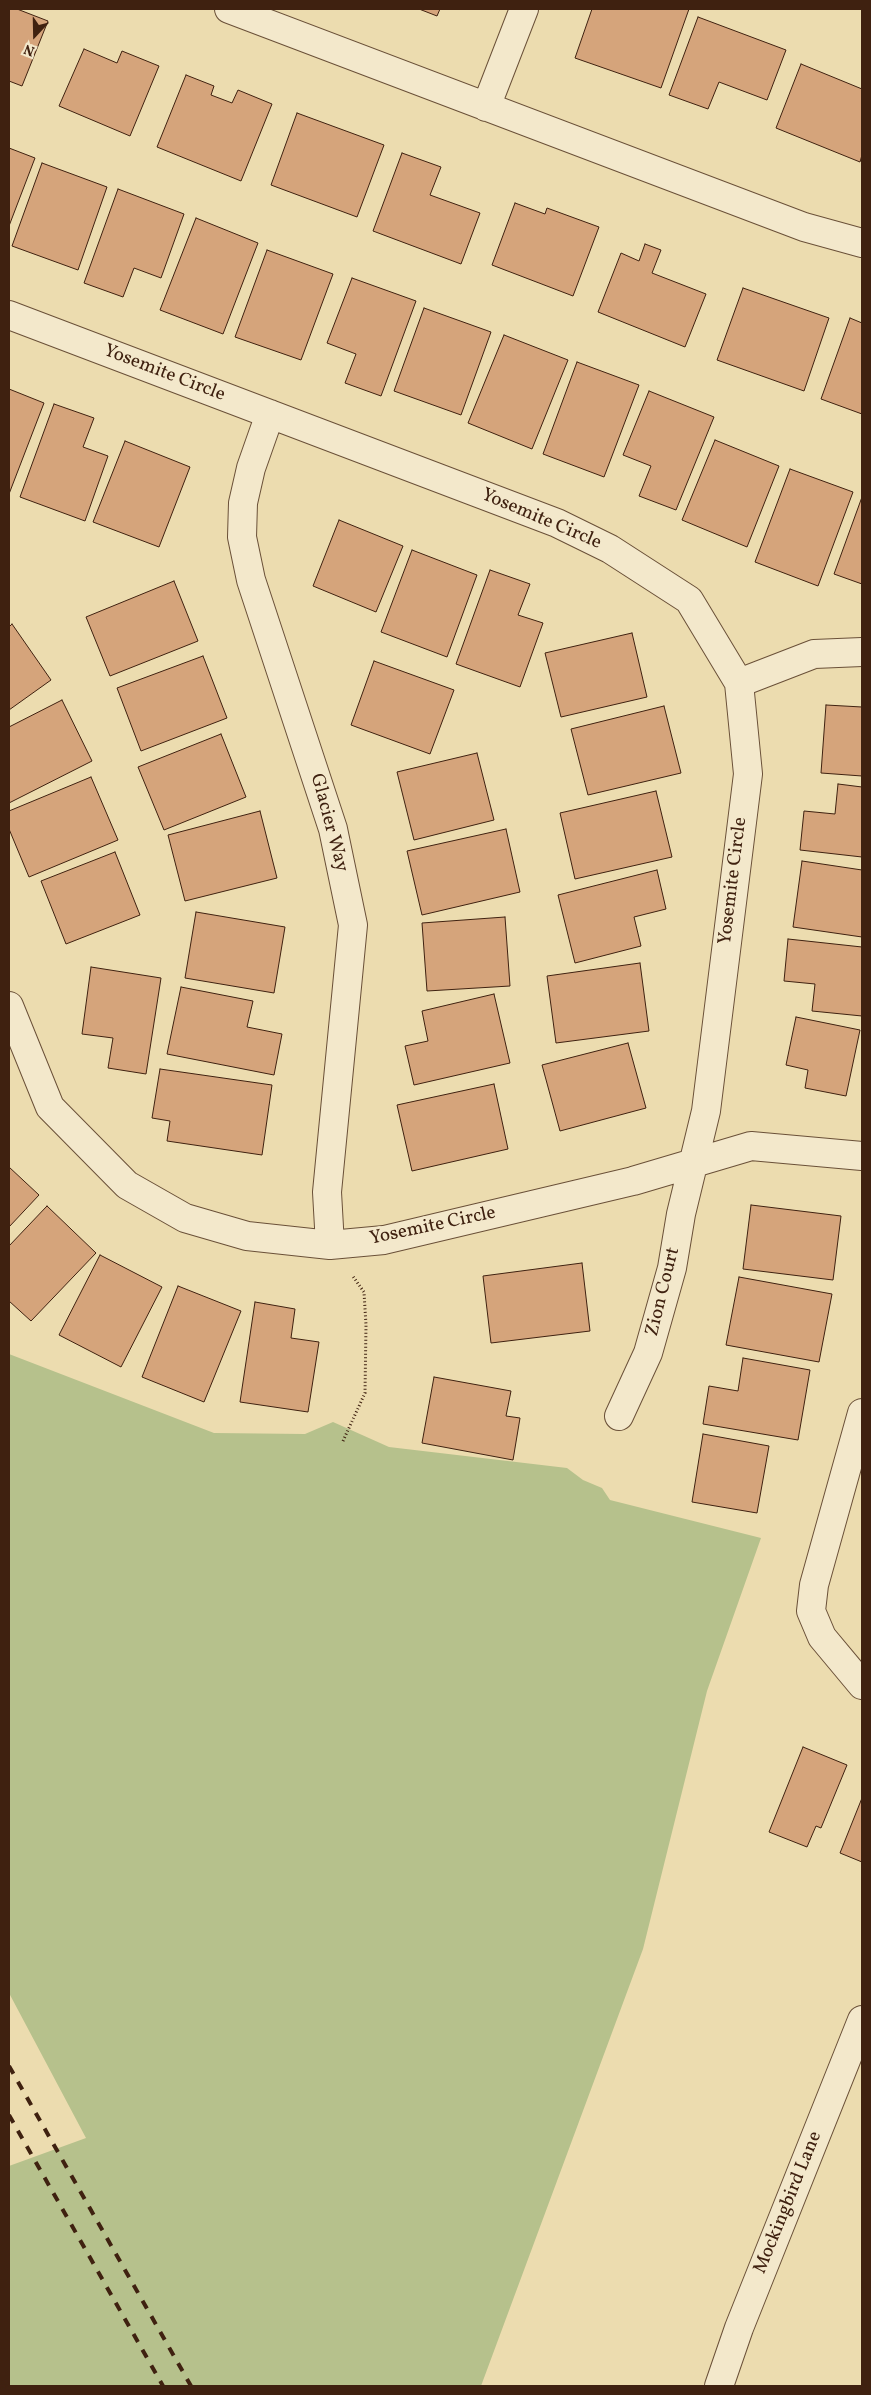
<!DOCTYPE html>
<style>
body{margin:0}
#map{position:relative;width:871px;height:2395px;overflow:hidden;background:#ecdcaf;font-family:Vollkorn,serif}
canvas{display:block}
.frame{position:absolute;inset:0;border:10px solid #3f2110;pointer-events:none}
.north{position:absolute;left:10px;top:10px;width:50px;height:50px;-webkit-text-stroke:4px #f3e8cb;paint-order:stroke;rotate:201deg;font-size:14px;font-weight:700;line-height:20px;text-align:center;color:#3f2110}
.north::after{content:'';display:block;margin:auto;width:18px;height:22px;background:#3f2110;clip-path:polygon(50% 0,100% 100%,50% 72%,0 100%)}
</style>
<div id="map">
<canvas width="871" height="2395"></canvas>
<div class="frame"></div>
<div class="north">N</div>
</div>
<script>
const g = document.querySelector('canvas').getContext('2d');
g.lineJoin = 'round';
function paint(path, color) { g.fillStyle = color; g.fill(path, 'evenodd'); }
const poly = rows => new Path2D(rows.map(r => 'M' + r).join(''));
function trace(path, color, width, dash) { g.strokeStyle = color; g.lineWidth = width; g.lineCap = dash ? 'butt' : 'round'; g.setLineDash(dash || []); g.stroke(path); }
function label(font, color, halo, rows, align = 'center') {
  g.font = font + ' Vollkorn,serif'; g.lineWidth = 5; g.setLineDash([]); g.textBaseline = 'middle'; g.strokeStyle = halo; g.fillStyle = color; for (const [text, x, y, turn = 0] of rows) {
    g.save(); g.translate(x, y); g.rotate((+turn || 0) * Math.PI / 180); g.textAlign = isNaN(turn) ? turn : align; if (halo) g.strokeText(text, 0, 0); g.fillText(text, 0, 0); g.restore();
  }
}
paint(poly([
 [9,1354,214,1433,305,1434,333,1422,389,1447,567,1468,583,1480,602,1488,610,1500,761,1538,707,1691,643,1949,481,2386,9,2386,9,2166,86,2138,9,1993]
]), '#b6c18c');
const building = poly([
 [9,9,17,9,48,21,22,86,9,81,9,9],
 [419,9,440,9,437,16,419,9],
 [592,9,689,9,661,88,575,58,592,9],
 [698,17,786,50,767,100,719,82,708,109,669,95,698,17],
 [84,49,117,63,122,51,159,66,130,136,59,106,84,49],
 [801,64,862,89,862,155,860,162,776,128,801,64],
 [186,75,214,86,211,95,232,103,238,90,272,104,241,181,157,147,186,75],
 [297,113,384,145,357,217,271,185,297,113],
 [9,148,35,158,9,226,9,148],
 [402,153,441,167,430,195,480,213,461,264,373,231,402,153],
 [42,163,107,187,78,270,12,246,42,163],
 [118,189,184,214,161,278,134,268,123,297,84,283,118,189],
 [515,203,545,214,547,208,599,227,573,296,492,265,515,203],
 [196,218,258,243,223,334,160,310,196,218],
 [645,244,661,250,652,273,706,294,685,347,598,312,621,253,639,261,645,244],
 [267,250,333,274,301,360,235,337,267,250],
 [352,278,416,301,381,396,345,383,356,354,327,343,352,278],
 [743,288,829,318,804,391,717,360,743,288],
 [424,308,491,332,461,415,394,391,424,308],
 [850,318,862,323,862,414,821,399,850,318],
 [504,335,568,360,532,449,468,423,504,335],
 [577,362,639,385,604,477,543,454,577,362],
 [9,389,44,403,9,494,9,389],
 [649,391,714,417,676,510,639,496,651,466,623,455,649,391],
 [54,404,94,418,83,447,108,456,85,521,20,497,54,404],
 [715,440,779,466,747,547,682,520,715,440],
 [125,441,190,467,159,547,93,522,125,441],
 [790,469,853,492,818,586,755,562,790,469],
 [862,497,862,584,834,574,862,497],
 [339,520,403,546,376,612,313,586,339,520],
 [412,550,477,575,447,657,381,632,412,550],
 [490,570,530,584,518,615,543,623,520,687,456,664,490,570],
 [174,581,198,641,110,676,86,617,174,581],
 [12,624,51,680,9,710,9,627,12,624],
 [632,633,647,697,561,717,545,653,632,633],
 [203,656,227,718,141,751,117,688,203,656],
 [374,661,454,690,430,754,351,725,374,661],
 [62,700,92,761,9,803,9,727,62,700],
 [826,705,862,707,862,776,821,773,826,705],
 [664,706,681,773,588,795,571,729,664,706],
 [221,734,246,797,164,830,138,767,221,734],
 [477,753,494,820,414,840,397,772,477,753],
 [91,777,118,840,29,877,9,829,9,811,91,777],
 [838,784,862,787,862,857,800,850,804,811,835,814,838,784],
 [656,791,672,857,575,879,560,813,656,791],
 [260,811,277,878,185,901,168,835,260,811],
 [506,829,520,892,422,915,407,851,506,829],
 [115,852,140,915,66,944,41,881,115,852],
 [802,861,862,870,862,937,793,927,802,861],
 [657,870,666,909,634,917,641,946,575,963,558,895,657,870],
 [196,912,285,927,274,993,185,978,196,912],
 [505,917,510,986,427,991,422,923,505,917],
 [788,939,862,947,862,1016,812,1011,815,984,784,981,788,939],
 [640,963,649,1031,556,1043,547,976,640,963],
 [91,967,161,978,146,1074,108,1068,113,1038,82,1034,91,967],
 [181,987,253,1001,247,1027,282,1034,274,1075,167,1054,181,987],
 [494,994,510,1063,414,1085,405,1046,428,1041,422,1011,494,994],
 [796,1017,860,1030,846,1096,805,1088,808,1070,786,1065,796,1017],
 [628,1043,646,1108,560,1131,542,1065,628,1043],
 [160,1069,272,1085,262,1155,167,1141,170,1121,152,1118,160,1069],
 [494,1084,508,1149,412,1171,397,1105,494,1084],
 [9,1167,39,1195,9,1227,9,1167],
 [751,1205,841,1216,833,1280,743,1269,751,1205],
 [47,1206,96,1253,31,1321,9,1301,9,1246,47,1206],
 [100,1255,162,1287,121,1367,59,1335,100,1255],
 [582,1263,590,1331,491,1343,483,1276,582,1263],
 [739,1277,832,1294,819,1362,726,1345,739,1277],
 [178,1286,241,1311,204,1402,142,1377,178,1286],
 [255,1302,295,1309,291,1338,319,1342,308,1412,240,1402,255,1302],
 [743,1358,810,1370,798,1440,703,1424,709,1386,738,1391,743,1358],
 [434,1377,511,1391,506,1416,520,1418,513,1460,422,1443,434,1377],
 [703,1434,769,1446,757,1513,692,1502,703,1434],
 [803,1747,847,1765,821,1828,816,1826,807,1847,769,1832,803,1747],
 [862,1798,862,1862,840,1853,862,1798]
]);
paint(building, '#d5a47b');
trace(building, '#3f2110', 1);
const minor = poly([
 [229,9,804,227,862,243],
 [486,107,524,9],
 [9,315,557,523,610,549,689,600,739,683,748,774,706,1111,681,1214,672,1268,648,1353,619,1416],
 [270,414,251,468,243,503,242,537,251,580,333,829,353,925,327,1192,330,1245],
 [739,683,814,654,862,652],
 [9,1006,50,1107,127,1185,185,1218,247,1236,330,1245,384,1240,633,1181,751,1146,862,1156],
 [862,1413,814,1585,811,1611,822,1637,862,1685],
 [719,2386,739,2328,862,2020]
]);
trace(minor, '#6a5038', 30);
trace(poly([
 [343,1441,365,1393,366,1325,364,1292,352,1275]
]), '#3f2110', 3, [1, 2.5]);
trace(minor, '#f3e8cb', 28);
trace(poly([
 [9,2066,191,2386],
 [9,2115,163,2386]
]), '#3f2110', 4, [9, 9]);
label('19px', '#3f2110', '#f3e8cb', [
 ["Yosemite Circle",164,374,21],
 ["Yosemite Circle",541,520,23],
 ["Glacier Way",328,823,75],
 ["Yosemite Circle",734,881,-83],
 ["Yosemite Circle",433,1227,-12],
 ["Zion Court",664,1292,-76],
 ["Mockingbird Lane",789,2203,-68]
]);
</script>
